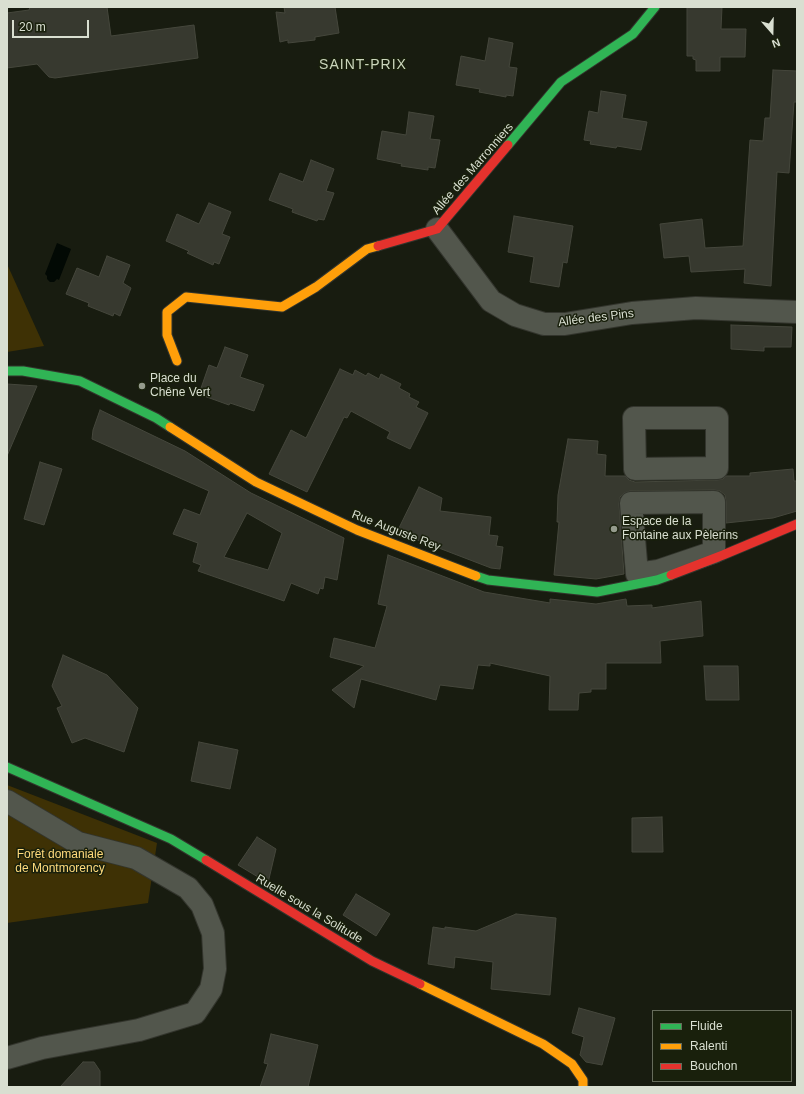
<!DOCTYPE html>
<meta charset="utf-8">
<style>
body{margin:0}
#map{position:relative;width:804px;height:1094px;overflow:hidden;background:#181c10;font-family:Helvetica,sans-serif}
canvas{display:block}
.frame{position:absolute;inset:0;border:8px solid #d9dfd1;pointer-events:none}
.legend{position:absolute;left:652px;top:1010px;width:140px;height:72px;box-sizing:border-box;background:#19200c;border:1px solid #666c5b;margin:0;padding:5px 7px;list-style:none;font-size:12px;color:#d9dfd1}
.legend li{display:flex;align-items:center;gap:8px;height:20px}
.legend b{width:20px;border:1px solid #666c5b}
.north{position:absolute;left:752px;top:12px;width:40px;height:40px;-webkit-text-stroke:3px #19200c;paint-order:stroke;rotate:160deg;font-size:11px;font-weight:700;line-height:16px;text-align:center;color:#d9dfd1}
.north::after{content:'';display:block;margin:auto;width:14px;height:18px;background:#d9dfd1;clip-path:polygon(50% 0,100% 100%,50% 72%,0 100%)}
.scale{position:absolute;left:12px;top:20px;width:77px;height:18px;box-sizing:border-box;border:2px solid #d9dfd1;border-top:0;padding-left:5px;font-size:12px;line-height:14px;white-space:nowrap;color:#d9dfd1;-webkit-text-stroke:3px #19200c;paint-order:stroke}
</style>
<div id="map">
<canvas width="804" height="1094"></canvas>
<div class="frame"></div>
<ul class="legend">
<li><b style="height:5px;background:#30b455"></b>Fluide</li>
<li><b style="height:5px;background:#ff9f0a"></b>Ralenti</li>
<li><b style="height:5px;background:#e5322d"></b>Bouchon</li>
</ul>
<div class="north">N</div>
<div class="scale">20 m</div>
</div>
<script>
const g = document.querySelector('canvas').getContext('2d');
g.lineJoin = 'round';
function paint(path, color) { g.fillStyle = color; g.fill(path, 'evenodd'); }
const poly = rows => new Path2D(rows.map(r => 'M' + r).join(''));
function trace(path, color, width, dash) { g.strokeStyle = color; g.lineWidth = width; g.lineCap = dash ? 'butt' : 'round'; g.setLineDash(dash || []); g.stroke(path); }
function label(font, color, halo, rows, align = 'center') {
  g.font = font + ' Helvetica,sans-serif'; g.lineWidth = 3; g.setLineDash([]); g.textBaseline = 'middle'; g.strokeStyle = halo; g.fillStyle = color; for (const [text, x, y, turn = 0] of rows) {
    g.save(); g.translate(x, y); g.rotate((+turn || 0) * Math.PI / 180); g.textAlign = isNaN(turn) ? turn : align; if (halo) g.strokeText(text, 0, 0); g.fillText(text, 0, 0); g.restore();
  }
}
paint(poly([
 [7,264,44,346,7,352],
 [7,785,157,843,148,903,7,923]
]), '#3e3105');
paint(poly([
 [57,243,71,249,59,280,57,279,54,282,50,282,47,279,47,276,45,274]
]), '#020904');
const building = poly([
 [30,7,107,7,111,36,194,25,198,58,55,78,49,77,37,64,7,68,7,13,29,10,30,7],
 [284,7,335,7,339,33,315,37,315,40,288,43,288,40,280,42,276,12,285,13,284,7],
 [687,7,722,7,721,29,746,29,745,57,720,57,720,71,696,71,696,60,693,59,693,56,687,56,687,7],
 [489,38,513,43,509,67,517,68,513,96,506,95,506,97,479,92,480,89,456,85,461,56,485,61,489,38],
 [773,70,797,71,797,102,794,102,789,173,777,172,771,286,744,283,745,269,691,272,689,256,664,258,660,224,702,219,705,248,743,246,750,140,763,141,765,118,770,118,773,70],
 [601,91,626,95,622,118,647,122,641,150,617,146,616,148,590,144,591,141,584,140,589,111,598,113,601,91],
 [409,112,434,116,430,139,440,140,435,168,428,167,428,170,401,166,402,164,377,159,382,131,406,135,409,112],
 [311,160,334,169,326,191,334,193,324,220,318,219,317,221,292,212,293,209,269,200,280,173,303,182,311,160],
 [209,203,231,212,222,234,230,237,219,264,214,262,213,265,187,253,189,251,166,241,177,214,199,224,209,203],
 [514,216,573,226,567,263,563,262,559,287,530,282,534,257,508,252,514,216],
 [107,256,130,265,123,283,131,288,120,316,114,313,113,316,88,306,89,303,66,294,77,268,99,277,107,256],
 [731,325,792,327,791,347,764,347,764,351,731,349,731,325],
 [225,347,248,355,240,377,264,385,254,411,230,403,229,405,204,396,205,393,200,391,209,365,217,368,225,347],
 [340,369,353,375,355,370,366,376,368,373,379,379,381,374,401,384,399,388,410,394,409,397,419,402,416,407,428,413,410,449,387,438,390,432,351,411,347,418,344,417,307,492,269,474,291,430,306,438,340,369],
 [7,384,37,386,7,456,7,384],
 [100,410,185,451,251,493,344,538,337,580,325,577,323,589,320,588,318,594,291,583,284,601,198,571,201,565,193,562,198,543,173,534,184,509,200,515,209,491,92,439,93,430,100,410],
 [247,513,282,533,268,570,224,557,247,513],
 [568,439,598,441,597,454,606,455,605,476,625,476,629,480,635,482,717,480,723,479,726,476,750,476,750,473,793,469,794,481,797,481,797,511,773,518,726,523,726,502,725,495,720,491,714,490,630,491,624,493,620,497,619,504,624,574,596,579,554,575,559,522,557,522,558,495,568,439],
 [40,462,62,469,44,525,24,519,40,462],
 [419,487,442,498,440,511,491,517,489,535,498,536,496,546,503,547,500,569,491,568,397,532,419,487],
 [388,555,484,592,550,603,550,599,596,604,626,599,627,606,652,605,652,608,701,601,703,636,660,641,661,663,606,663,606,689,591,689,591,692,579,693,578,710,549,710,550,676,490,663,490,666,478,665,473,689,440,685,436,700,361,679,354,708,332,690,364,666,330,657,334,638,375,648,387,606,378,604,388,555],
 [63,655,107,675,138,708,124,752,85,738,72,743,57,708,62,706,52,686,63,655],
 [704,666,738,666,739,700,706,700,704,666],
 [199,742,238,750,230,789,191,781,199,742],
 [662,817,663,852,632,852,632,818,662,817],
 [257,837,276,849,268,883,238,865,257,837],
 [356,894,390,914,376,936,343,915,356,894],
 [516,914,556,918,550,995,491,989,493,962,455,957,454,968,428,964,433,927,445,929,445,927,476,931,516,914],
 [579,1008,615,1018,602,1065,586,1062,580,1055,584,1037,572,1033,579,1008],
 [271,1034,318,1045,308,1087,260,1087,268,1064,264,1063,271,1034],
 [83,1062,94,1062,100,1071,100,1087,60,1087,83,1062]
]);
paint(building, '#37392f');
trace(building, '#45473c', 1);
const street = poly([
 [437,229,491,301,515,315,544,324,565,324,632,313,696,308,797,312],
 [634,418,717,418,717,468,635,469,634,418],
 [714,502,714,552,658,571,637,574,631,503,714,502],
 [7,801,78,843,136,858,188,888,202,905,213,933,215,969,211,989,195,1013,139,1030,42,1048,7,1058]
]);
const fast = poly([
 [508,145,561,82,633,34,655,7],
 [7,371,23,371,80,381,156,418,170,427],
 [476,576,488,580,597,592,657,580,671,575],
 [7,767,171,839,206,860]
]);
const slow = poly([
 [177,361,167,335,167,312,186,297,282,307,316,287,367,249,378,246],
 [170,427,256,482,357,530,476,576],
 [420,984,543,1044,572,1064,583,1080,583,1087]
]);
const jam = poly([
 [378,246,437,229,508,145],
 [671,575,723,555,797,524],
 [206,860,372,961,420,984]
]);
trace(street, '#33352d', 24);
trace(fast, '#33352d', 11);
trace(slow, '#33352d', 11);
trace(jam, '#33352d', 11);
trace(street, '#52564c', 22);
trace(fast, '#30b455', 9);
trace(slow, '#ff9f0a', 9);
trace(jam, '#e5322d', 9);
for (const [x, y, r, color] of [
 [142,386,4,"#959b8d"],
 [614,529,4,"#959b8d"]
]) { const dot = new Path2D(); dot.arc(x, y, r, 0, 2 * Math.PI); g.fillStyle = color; g.fill(dot); trace(dot, '#19200c', 1.5); }
label('12px', '#d9dfd1', '#19200c', [
 ["Allée des Marronniers",473,169,-49],
 ["Allée des Pins",596,318,-7],
 ["Rue Auguste Rey",396,531,21],
 ["Ruelle sous la Solitude",309,909,31]
]);
label('12px', '#d9dfd1', '#19200c', [
 ["Place du",150,379],
 ["Chêne Vert",150,393],
 ["Espace de la",622,522],
 ["Fontaine aux Pèlerins",622,536]
], 'left');
label('12px', '#feda7c', '#19200c', [
 ["Forêt domaniale",60,855],
 ["de Montmorency",60,869]
]);
g.letterSpacing = '1px';
label('14px', '#cbd6bc', '#19200c', [
 ["SAINT-PRIX",363,65]
]);
g.letterSpacing = '0px';
</script>
